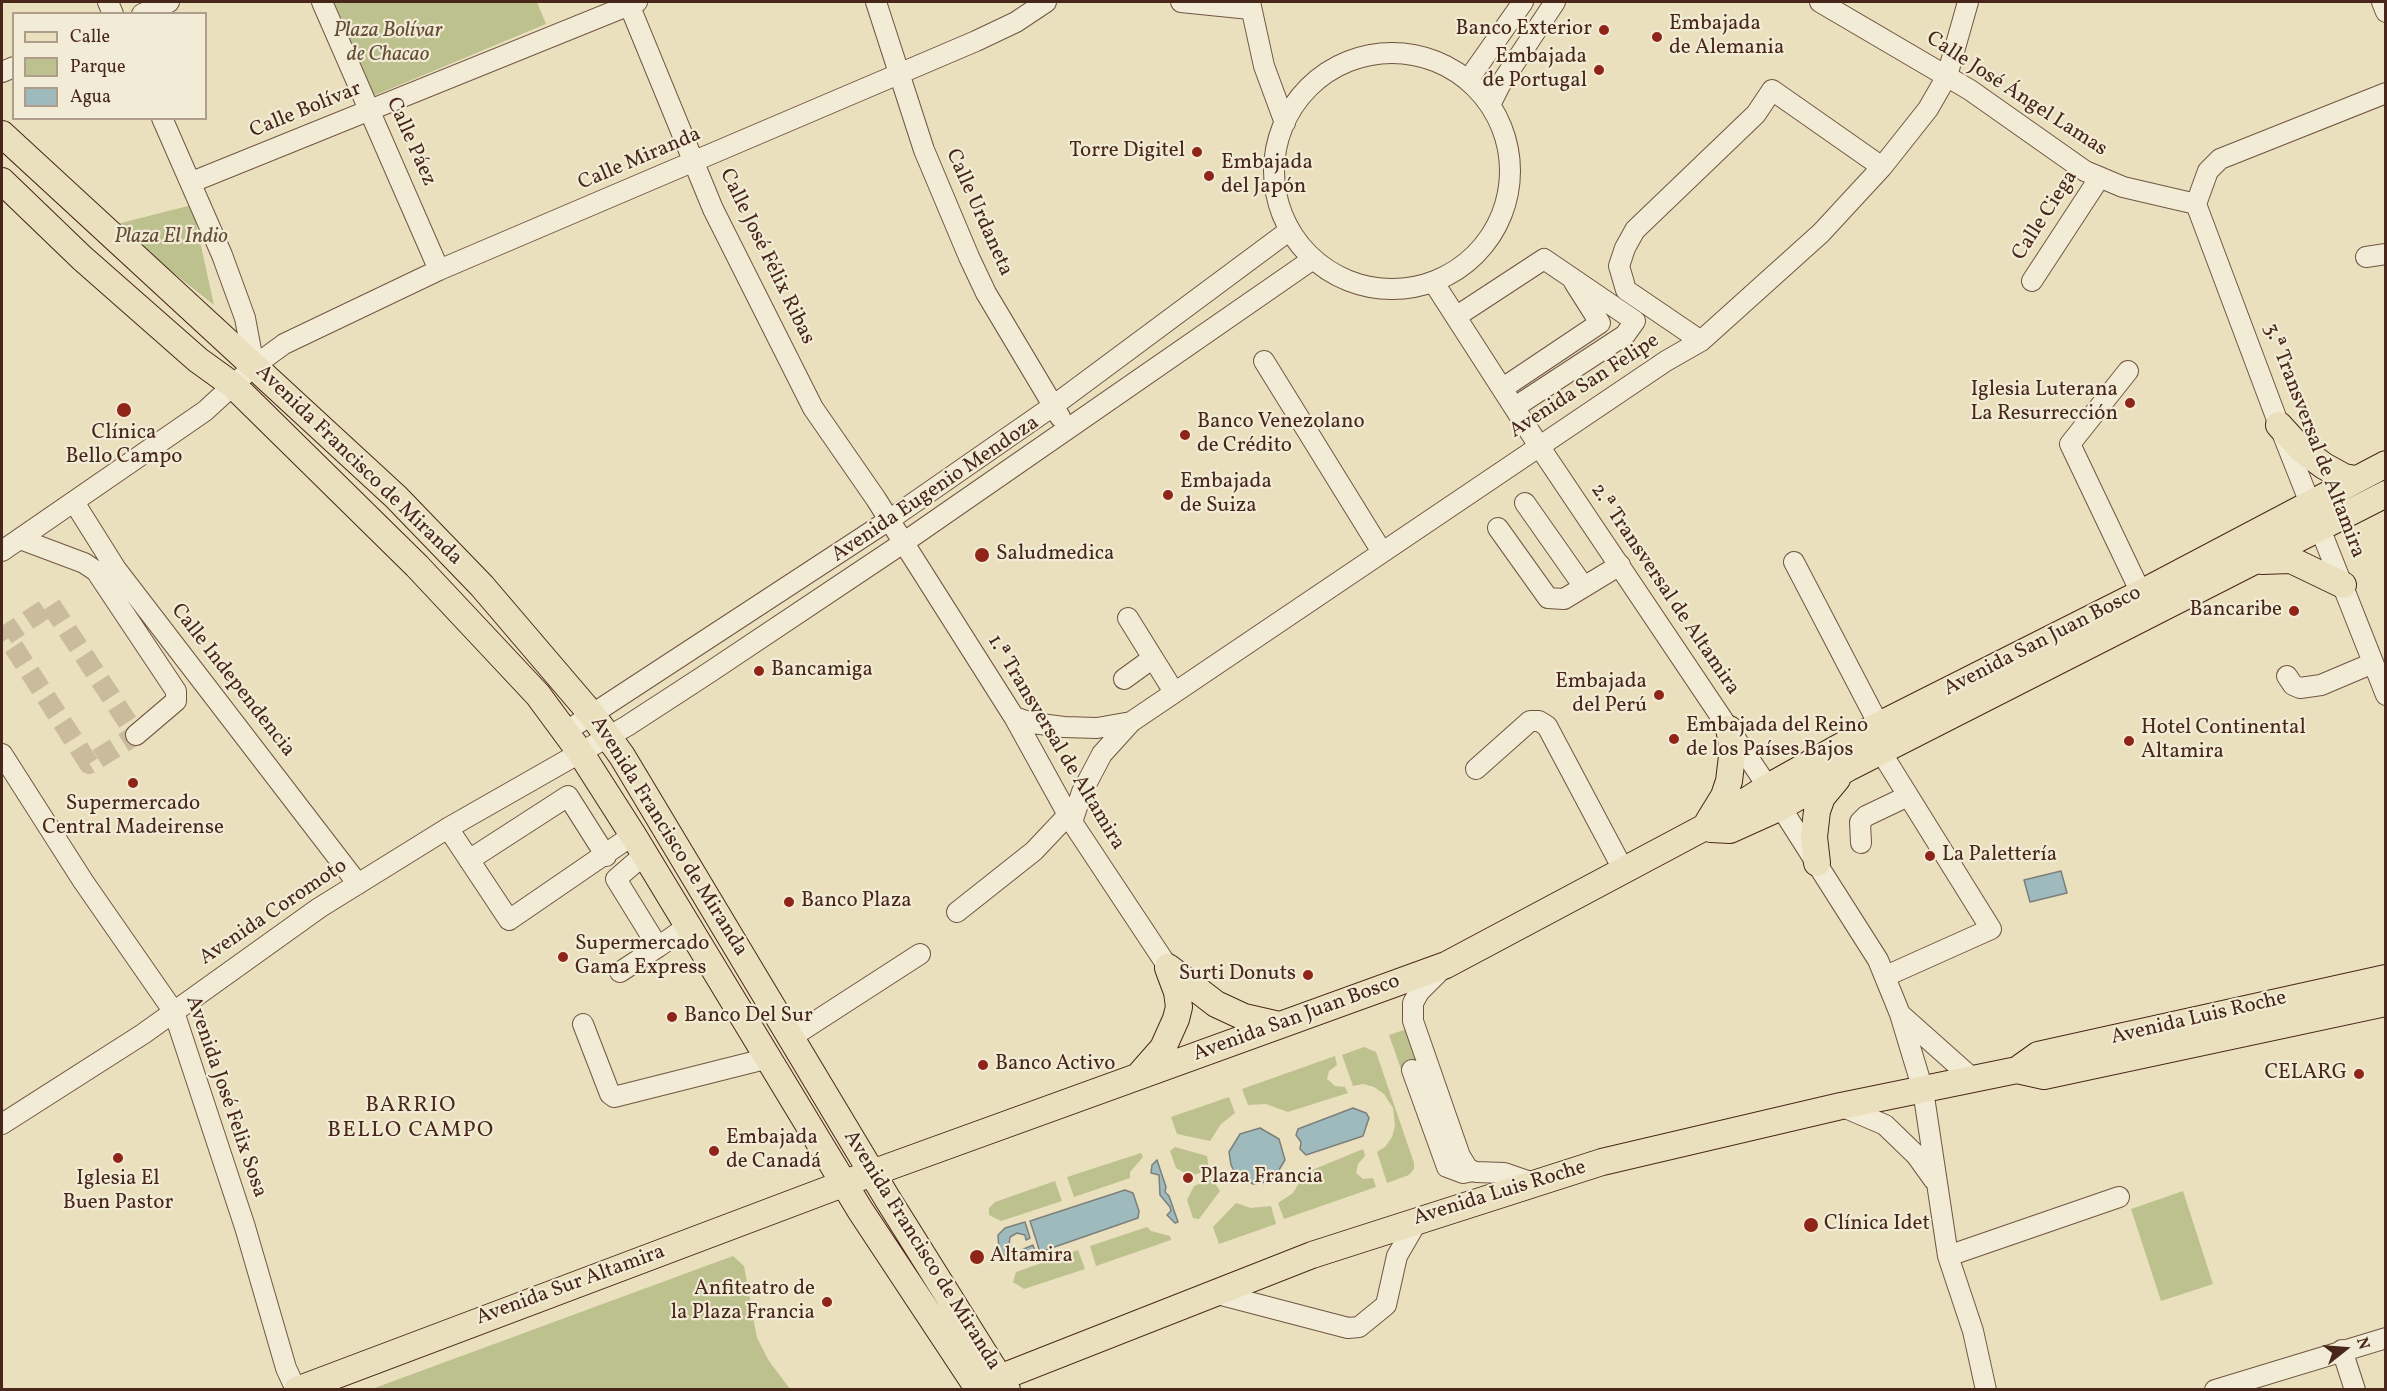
<!DOCTYPE html>
<meta charset="utf-8">
<style>
body{margin:0}
#map{position:relative;width:2387px;height:1391px;overflow:hidden;background:#ebe0be;font-family:Vollkorn,serif}
canvas{display:block}
.frame{position:absolute;inset:0;border:3px solid #48271a;pointer-events:none}
.legend{position:absolute;left:12px;top:12px;width:195px;height:108px;box-sizing:border-box;background:#f2ebd5;border:2px solid #ae9d8a;margin:0;padding:8px 10px;list-style:none;font-size:18px;color:#48271a}
.legend li{display:flex;align-items:center;gap:12px;height:30px}
.legend b{width:30px;border:2px solid #ae9d8a}
.north{position:absolute;left:2315px;top:1319px;width:60px;height:60px;-webkit-text-stroke:4px #f2ebd5;paint-order:stroke;rotate:73deg;font-size:16px;font-weight:700;line-height:24px;text-align:center;color:#48271a}
.north::after{content:'';display:block;margin:auto;width:21px;height:27px;background:#48271a;clip-path:polygon(50% 0,100% 100%,50% 72%,0 100%)}
</style>
<div id="map">
<canvas width="2387" height="1391"></canvas>
<div class="frame"></div>
<ul class="legend">
<li><b style="height:8px;background:#ebe0be"></b>Calle</li>
<li><b style="height:16px;background:#bcc18e"></b>Parque</li>
<li><b style="height:16px;background:#9fbabd"></b>Agua</li>
</ul>
<div class="north">N</div>
</div>
<script>
const g = document.querySelector('canvas').getContext('2d');
g.lineJoin = 'round';
function paint(path, color) { g.fillStyle = color; g.fill(path, 'evenodd'); }
const poly = rows => new Path2D(rows.map(r => 'M' + r).join(''));
function trace(path, color, width, dash) { g.strokeStyle = color; g.lineWidth = width; g.lineCap = dash ? 'butt' : 'round'; g.setLineDash(dash || []); g.stroke(path); }
function label(font, color, halo, rows, align = 'center') {
  g.font = font + ' Vollkorn,serif'; g.lineWidth = 4.5; g.setLineDash([]); g.textBaseline = 'middle'; g.strokeStyle = halo; g.fillStyle = color; for (const [text, x, y, turn = 0] of rows) {
    g.save(); g.translate(x, y); g.rotate((+turn || 0) * Math.PI / 180); g.textAlign = isNaN(turn) ? turn : align; if (halo) g.strokeText(text, 0, 0); g.fillText(text, 0, 0); g.restore();
  }
}
paint(poly([
 [326,2,537,2,546,24,366,99],
 [192,205,214,305,113,225],
 [1407,1029,1420,1065,1406,1067,1402,1072,1389,1035],
 [1364,1047,1376,1052,1414,1163,1414,1169,1409,1175,1387,1183,1377,1152,1385,1147,1392,1137,1395,1126,1393,1108,1384,1094,1374,1087,1363,1084,1353,1086,1342,1055],
 [1335,1056,1337,1065,1329,1071,1327,1079,1335,1086,1345,1087,1348,1093,1288,1112,1266,1104,1248,1105,1242,1089],
 [1229,1097,1235,1113,1221,1124,1210,1141,1177,1134,1171,1117],
 [1175,1147,1207,1156,1209,1170,1190,1176,1176,1168,1170,1151],
 [1363,1149,1365,1156,1358,1164,1356,1173,1363,1179,1373,1178,1376,1187,1284,1219,1278,1203,1293,1193,1305,1173],
 [1141,1153,1143,1157,1130,1172,1130,1178,1074,1197,1067,1177],
 [1212,1179,1220,1191,1199,1219,1193,1218,1187,1200,1194,1186],
 [1055,1181,1062,1201,1001,1221,989,1215,989,1208,995,1202],
 [2183,1191,2213,1284,2161,1301,2131,1209],
 [1236,1203,1251,1208,1271,1206,1276,1224,1219,1244,1213,1227],
 [1147,1227,1151,1231,1170,1236,1171,1240,1096,1266,1090,1246],
 [1078,1250,1085,1269,1024,1289,1013,1282,1016,1272],
 [733,1256,744,1266,757,1338,769,1361,790,1389,372,1389]
]), '#bcc18e');
const water = poly([
 [2061,871,2067,893,2030,902,2024,880,2061,871],
 [1353,1108,1366,1113,1369,1118,1363,1136,1306,1155,1300,1149,1301,1142,1296,1135,1298,1129,1353,1108],
 [1260,1128,1279,1139,1285,1160,1274,1178,1266,1182,1253,1184,1235,1173,1231,1165,1229,1152,1240,1134,1260,1128],
 [1157,1160,1166,1187,1165,1192,1169,1196,1178,1222,1175,1223,1167,1215,1171,1211,1170,1207,1160,1195,1159,1175,1151,1173,1152,1165,1157,1160],
 [1125,1190,1133,1193,1139,1211,1138,1218,1040,1252,1030,1221,1125,1190],
 [1025,1222,1030,1238,1026,1240,1025,1235,1017,1233,1010,1237,1009,1245,1019,1251,1033,1245,1035,1252,1018,1258,1004,1255,999,1250,998,1235,1005,1228,1025,1222]
]);
paint(water, '#9fbabd');
trace(water, '#7c7f7c', 1.5);
trace(poly([
 [51,605,136,735,89,764,6,635,51,605]
]), '#cabb9d', 20, [20, 10]);
const minor = poly([
 [108,2,113,14],
 [322,2,439,270],
 [628,2,713,209,813,408,876,499,1014,717,1072,822,1168,967],
 [876,2,924,150,969,257,986,293,1060,417],
 [1181,2,1250,9],
 [1250,2,1264,66,1285,123],
 [1820,2,1970,90,2085,171,2123,187,2196,204],
 [2382,2,2386,12],
 [142,14,169,2],
 '1274 171a118 118 0 1 1 236 0a118 118 0 1 1-236 0Z',
 [2,72,14,67],
 [1468,80,1523,2],
 [1490,105,1500,85,1555,2],
 [162,118,222,255,245,318,254,366],
 [192,182,637,2],
 [2196,204,2279,425,2386,695],
 [2196,204,2208,171,2220,159,2386,93],
 [2366,257,2386,254],
 [2032,281,2100,177],
 [1434,283,1539,446,1768,787,1878,960,1900,1014,1923,1090,1948,1256,1973,1331,1986,1390],
 [1457,316,1544,259,1635,321,1625,335,1515,407],
 [1701,341,1626,290,1619,266,1625,248,1635,230,1756,114,1772,90,1882,167],
 [1264,361,1382,552],
 [2128,371,2070,444,2141,593],
 [1503,388,1600,323,1574,282],
 [74,502,116,569,358,884],
 [1525,503,1584,587],
 [1498,528,1548,598,1564,599,1620,565],
 [20,539,84,563,96,571,176,691,176,701,136,735],
 [2,551,205,411,254,366,284,344,439,270,976,41,1016,22,1046,2],
 [1794,562,1879,725],
 [1128,618,1174,692],
 [2287,676,2293,685,2300,688,2321,685,2373,663],
 [1124,679,1153,658],
 [1014,717,1032,723,1064,727,1097,728,1131,722],
 [565,732,889,520,1053,406,1290,230],
 [1881,752,1991,929,1886,976],
 [2,754,83,881,174,1012,245,1227,286,1368,296,1390],
 [1476,769,1530,721,1539,721,1547,726,1624,871],
 [1072,822,1082,792,1102,754,1131,722,1666,361,1701,341,1821,233,1882,167,1928,109,1947,76,1968,2],
 [448,828,509,920,633,835],
 [1861,843,1860,822,1866,816,1908,796],
 [645,854,616,879,658,947,688,926],
 [469,860,568,796,606,856],
 [957,912,1034,851,1068,815],
 [1444,967,1419,992,1413,1003,1413,1021,1460,1156,1468,1169,1476,1172,1504,1173,1533,1183],
 [620,972,658,947],
 [1900,1014,1973,1079],
 [583,1024,610,1094,614,1097,769,1058],
 [790,1038,920,954],
 [1412,1070,1447,1167,1463,1173,1473,1171],
 [1841,1106,1885,1125,1916,1155,1934,1180],
 [2,1124,143,1034,319,908,448,828,627,726,710,672,903,543,1313,259],
 [1948,1256,2119,1197],
 [1214,1293,1348,1328,1359,1327,1386,1305,1397,1256,1415,1225,1422,1219],
 [2342,1350,2355,1390],
 [2215,1390,2386,1338]
]);
const major = poly([
 [2,134,396,497,482,586,593,716,622,756,887,1198,1007,1390],
 [2,181,82,258,198,360,234,386,417,566,538,695,580,752,633,835,860,1210,979,1390],
 [2279,425,2301,449,2324,466,2344,477,2355,479],
 [2262,561,2291,560,2343,585],
 [1708,822,1724,796,1729,781,1733,748,1729,729],
 [1711,829,1730,830,1781,807,1848,768,2386,494],
 [1817,863,1814,837,1817,811,1822,797,1837,779],
 [1168,967,1216,1004,1244,1017,1279,1025],
 [2017,1070,2044,1076,2386,1003],
 [1141,1073,1163,1048,1176,1019,1179,1007,1177,992,1168,968],
 [984,1384,1312,1255,1602,1162,1841,1106,2017,1070,2038,1055,2386,978],
 [297,1390,872,1173,1446,965,1705,827,1768,787,1879,725,2141,593,2386,464]
]);
trace(minor, '#715543', 22);
trace(major, '#48271a', 28);
trace(minor, '#f2ebd5', 20);
trace(major, '#ebe0be', 26);
for (const [x, y, r, color] of [
 [1604,30,6,"#8f2418"],
 [1657,37,6,"#8f2418"],
 [1599,70,6,"#8f2418"],
 [1197,152,6,"#8f2418"],
 [1209,176,6,"#8f2418"],
 [2130,403,6,"#8f2418"],
 [124,410,8,"#8f2418"],
 [1185,435,6,"#8f2418"],
 [1168,495,6,"#8f2418"],
 [982,555,8,"#8f2418"],
 [2294,611,6,"#8f2418"],
 [759,671,6,"#8f2418"],
 [1659,695,6,"#8f2418"],
 [1674,739,6,"#8f2418"],
 [2129,741,6,"#8f2418"],
 [133,783,6,"#8f2418"],
 [1930,856,6,"#8f2418"],
 [789,902,6,"#8f2418"],
 [563,957,6,"#8f2418"],
 [1308,975,6,"#8f2418"],
 [672,1017,6,"#8f2418"],
 [983,1065,6,"#8f2418"],
 [2359,1074,6,"#8f2418"],
 [714,1151,6,"#8f2418"],
 [118,1158,6,"#8f2418"],
 [1188,1178,6,"#8f2418"],
 [1811,1225,8,"#8f2418"],
 [977,1257,8,"#8f2418"],
 [827,1302,6,"#8f2418"]
]) { const dot = new Path2D(); dot.arc(x, y, r, 0, 2 * Math.PI); g.fillStyle = color; g.fill(dot); trace(dot, '#f2ebd5', 2); }
label('21px', '#48271a', '#f2ebd5', [
 ["Embajada",1669,25],
 ["de Alemania",1669,49],
 ["Banco Exterior",1592,30,"right"],
 ["Embajada",1587,58,"right"],
 ["de Portugal",1587,82,"right"],
 ["Torre Digitel",1185,152,"right"],
 ["Embajada",1221,164],
 ["del Japón",1221,188],
 ["Iglesia Luterana",2118,391,"right"],
 ["La Resurrección",2118,415,"right"],
 ["Banco Venezolano",1197,423],
 ["de Crédito",1197,447],
 ["Clínica",124,434,"center"],
 ["Bello Campo",124,458,"center"],
 ["Embajada",1180,483],
 ["de Suiza",1180,507],
 ["Saludmedica",996,555],
 ["Bancaribe",2282,611,"right"],
 ["Bancamiga",771,671],
 ["Embajada",1647,683,"right"],
 ["del Perú",1647,707,"right"],
 ["Embajada del Reino",1686,727],
 ["de los Países Bajos",1686,751],
 ["Hotel Continental",2141,729],
 ["Altamira",2141,753],
 ["Supermercado",133,805,"center"],
 ["Central Madeirense",133,829,"center"],
 ["La Palettería",1942,856],
 ["Banco Plaza",801,902],
 ["Supermercado",575,945],
 ["Gama Express",575,969],
 ["Surti Donuts",1296,975,"right"],
 ["Banco Del Sur",684,1017],
 ["Banco Activo",995,1065],
 ["CELARG",2347,1074,"right"],
 ["Embajada",726,1139],
 ["de Canadá",726,1163],
 ["Plaza Francia",1200,1178],
 ["Iglesia El",118,1180,"center"],
 ["Buen Pastor",118,1204,"center"],
 ["Clínica Idet",1824,1225],
 ["Altamira",990,1257],
 ["Anfiteatro de",815,1290,"right"],
 ["la Plaza Francia",815,1314,"right"]
], 'left');
label('italic 21px', '#654e37', '#f2ebd5', [
 ["Plaza Bolívar",388,32],
 ["de Chacao",388,56],
 ["Plaza El Indio",171,238]
]);
label('21px', '#48271a', '#f2ebd5', [
 ["Calle José Ángel Lamas",2016,95,33],
 ["Calle Bolívar",306,111,-22],
 ["Calle Páez",410,142,66],
 ["Calle Miranda",640,160,-23],
 ["Calle Urdaneta",978,213,66],
 ["Calle Ciega",2046,216,-57],
 ["Calle José Félix Ribas",766,257,64],
 ["Avenida San Felipe",1585,387,-33],
 ["3.ª Transversal de Altamira",2313,441,69],
 ["Avenida Francisco de Miranda",358,466,44],
 ["Avenida Eugenio Mendoza",936,490,-34],
 ["2.ª Transversal de Altamira",1664,590,56],
 ["Avenida San Juan Bosco",2043,642,-27],
 ["Calle Independencia",232,681,52],
 ["1.ª Transversal de Altamira",1055,743,59],
 ["Avenida Francisco de Miranda",668,837,58],
 ["Avenida Coromoto",274,913,-34],
 ["Avenida San Juan Bosco",1297,1019,-20],
 ["Avenida Luis Roche",2199,1019,-13],
 ["Avenida José Felix Sosa",225,1097,71],
 ["Avenida Luis Roche",1500,1194,-17],
 ["Avenida Francisco de Miranda",921,1251,58],
 ["Avenida Sur Altamira",571,1286,-20]
]);
g.letterSpacing = '1.5px';
label('22px', '#48271a', '#f2ebd5', [
 ["BARRIO",411,1107],
 ["BELLO CAMPO",411,1132]
]);
g.letterSpacing = '0px';
</script>
